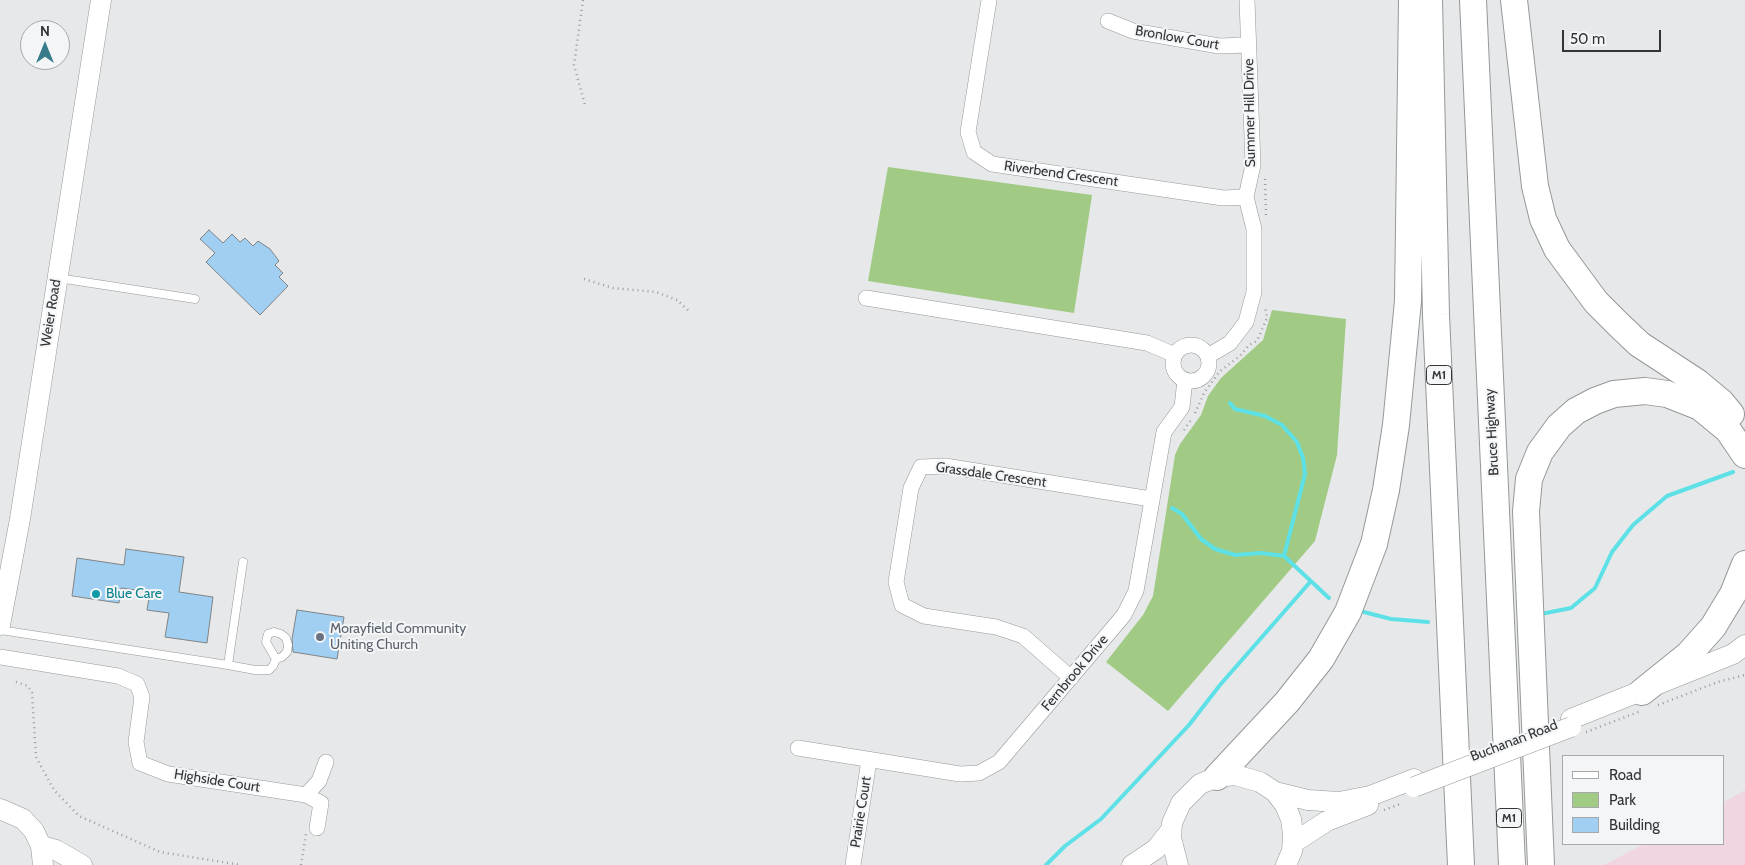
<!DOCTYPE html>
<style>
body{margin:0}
#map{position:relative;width:1745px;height:865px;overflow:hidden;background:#e6e8ea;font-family:Cabin,sans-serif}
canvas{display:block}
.legend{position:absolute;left:1562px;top:755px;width:162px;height:90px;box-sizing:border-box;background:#f3f5f7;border:1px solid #a6a8a9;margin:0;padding:6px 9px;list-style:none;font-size:15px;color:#333435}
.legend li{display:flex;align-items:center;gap:10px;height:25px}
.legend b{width:25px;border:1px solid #a6a8a9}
.north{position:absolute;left:20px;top:20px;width:50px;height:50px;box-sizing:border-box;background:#f3f5f7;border:1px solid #a6a8a9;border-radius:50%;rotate:0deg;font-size:14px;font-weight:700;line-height:20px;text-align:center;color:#333435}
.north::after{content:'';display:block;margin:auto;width:18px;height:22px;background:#387c8b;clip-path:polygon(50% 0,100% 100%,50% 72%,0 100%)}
.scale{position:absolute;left:1562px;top:30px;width:99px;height:22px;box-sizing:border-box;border:2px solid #333435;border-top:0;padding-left:6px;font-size:15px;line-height:18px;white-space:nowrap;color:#333435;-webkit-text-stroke:4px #f3f5f7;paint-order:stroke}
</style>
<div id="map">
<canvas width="1745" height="865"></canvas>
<ul class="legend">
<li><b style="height:6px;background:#fff"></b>Road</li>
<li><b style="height:14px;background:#a1cb84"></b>Park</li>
<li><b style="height:14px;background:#a1cff2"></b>Building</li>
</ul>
<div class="north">N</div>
<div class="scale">50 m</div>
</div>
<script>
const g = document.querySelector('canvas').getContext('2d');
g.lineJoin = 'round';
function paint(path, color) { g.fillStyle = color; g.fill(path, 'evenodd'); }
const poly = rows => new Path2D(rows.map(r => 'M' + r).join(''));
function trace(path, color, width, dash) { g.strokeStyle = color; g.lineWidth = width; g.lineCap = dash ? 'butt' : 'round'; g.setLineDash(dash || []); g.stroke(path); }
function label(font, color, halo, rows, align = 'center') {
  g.font = font + ' Cabin,sans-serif'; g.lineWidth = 4; g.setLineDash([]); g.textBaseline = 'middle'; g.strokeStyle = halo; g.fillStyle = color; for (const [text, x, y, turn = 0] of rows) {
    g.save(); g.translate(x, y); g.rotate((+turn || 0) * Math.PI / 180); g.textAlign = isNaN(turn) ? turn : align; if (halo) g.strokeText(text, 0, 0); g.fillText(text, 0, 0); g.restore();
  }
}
paint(poly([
 [1745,790,1745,865,1604,865,1644,844,1724,844,1724,802]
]), '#efd6e0');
paint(poly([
 [888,167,1092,195,1074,313,868,281],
 [1272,310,1346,319,1337,455,1315,541,1168,711,1106,662,1143,615,1153,596,1175,455,1180,444,1201,415,1208,396,1221,378,1263,340]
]), '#a1cb84');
trace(poly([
 [1230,403,1235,409,1265,416,1282,425,1297,442,1303,458,1305,474,1284,556],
 [1172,508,1182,514,1201,539,1215,549,1235,555,1261,553,1284,556,1329,598],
 [1360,611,1391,619,1428,622],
 [1541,614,1571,608,1595,588,1612,552,1633,525,1667,496,1733,472],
 [1046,865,1065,846,1101,819,1189,725,1220,685,1311,581]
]), '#5de1e6', 4);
const building = poly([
 [209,230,223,243,232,234,240,242,245,238,253,246,258,241,270,249,279,261,275,265,283,273,279,277,288,286,260,315,206,262,215,253,200,239,209,230],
 [126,549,184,557,179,592,213,597,207,643,165,637,169,613,147,610,150,592,121,588,119,603,72,596,77,558,124,565,126,549],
 [297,610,344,617,337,659,293,652,292,639,297,610]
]);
paint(building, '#a1cff2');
trace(building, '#818385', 1);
const lane = poly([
 [58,278,195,299],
 [0,630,228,665,243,562],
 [274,632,281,634,286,638,288,645,287,652,282,657,276,659,266,642,268,634,274,632],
 [228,665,255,670,269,670,273,666,276,659]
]);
const street = poly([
 [989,0,968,132,974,152,992,164,1223,198,1246,197],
 [1108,21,1133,31,1219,46,1248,45],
 [866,298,1147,343,1175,355],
 '1173 363a18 18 0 1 1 36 0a18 18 0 1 1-36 0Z',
 [1208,356,1230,343,1246,322,1254,292,1254,229,1246,197,1253,165,1247,0],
 [0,657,118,676,137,684,142,697,136,742,140,763,168,774,306,795,319,781,326,762],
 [1071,678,1023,636,996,627,924,616,902,605,896,582,911,488,921,467,945,466,1151,499],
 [798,748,960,774,979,773,999,762,1124,615,1136,591,1164,432,1182,407,1185,380],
 [306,795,321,803,317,828],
 [853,865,869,760]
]);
const secondary = poly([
 [0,625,20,519,101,0],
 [1571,719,1733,654,1745,645],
 [1275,792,1308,800,1339,802,1370,796,1414,779],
 [0,809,23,819,34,831,41,846,43,865],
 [1293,843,1327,821,1368,805],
 [41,846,56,850,82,865],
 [1132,865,1156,849,1171,830],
 [1178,865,1171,838,1172,823,1181,803,1200,784,1217,777,1235,775,1260,782,1275,792,1285,805,1291,819,1293,835,1292,851,1286,865]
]);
const highway = poly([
 [1429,0,1436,315,1461,865],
 [1473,0,1512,865],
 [1514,0,1535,186,1543,219,1557,249,1596,302,1618,324,1639,344,1697,382,1721,402,1731,414],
 [1642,692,1688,655,1713,627,1733,594,1745,564],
 [1217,777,1287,702,1321,659,1348,612,1374,544,1386,490,1396,425,1408,301,1412,0],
 [1541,865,1526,511,1529,479,1540,452,1559,426,1576,411,1595,401,1614,394,1645,391,1667,394,1700,407,1728,430,1745,455]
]);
trace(lane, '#959899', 9);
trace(street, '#959899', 16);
trace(secondary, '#959899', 21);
trace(highway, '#959899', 28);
trace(poly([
 [583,0,574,65,585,105],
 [1265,179,1266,216],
 [584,279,613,288,656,292,677,300,690,312],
 [1195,413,1204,393,1220,371,1240,356,1249,345,1257,341,1267,318,1265,306],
 [1184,430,1191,420],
 [16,682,28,686,32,693,36,757,54,790,79,816,160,852,241,865],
 [1658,705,1718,682,1745,675],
 [1586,732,1641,711],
 [1384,810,1400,804],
 [301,865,306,834]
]), '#9b9c9e', 2.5, [1, 4]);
trace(lane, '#fff', 8);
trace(street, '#fff', 15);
trace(secondary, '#fff', 20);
trace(highway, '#fff', 26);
const secondaryBridge = poly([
 [1414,787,1571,727]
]);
trace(secondaryBridge, '#959899', 21, []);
trace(secondaryBridge, '#fff', 20);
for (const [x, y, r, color] of [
 [96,594,5,"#0f9aa8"],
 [320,637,5,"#6b7280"]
]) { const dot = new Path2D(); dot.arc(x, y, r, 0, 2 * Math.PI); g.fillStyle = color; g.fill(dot); trace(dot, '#f3f5f7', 2); }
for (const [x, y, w] of [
 [1439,375,25],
 [1509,818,25]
]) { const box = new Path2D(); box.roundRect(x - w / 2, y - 9.5, w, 19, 4); g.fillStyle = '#f3f5f7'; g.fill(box); trace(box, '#333435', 1); }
label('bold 12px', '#333435', null, [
 ["M1",1439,375],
 ["M1",1509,818]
]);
label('14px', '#333435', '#f3f5f7', [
 ["Bronlow Court",1177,38,10],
 ["Summer Hill Drive",1250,113,-91],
 ["Riverbend Crescent",1061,174,8],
 ["Weier Road",51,313,-81],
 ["Bruce Highway",1492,432,-93],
 ["Grassdale Crescent",991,475,8],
 ["Fernbrook Drive",1075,673,-50],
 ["Buchanan Road",1514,741,-21],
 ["Highside Court",217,781,9],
 ["Prairie Court",861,812,-81]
]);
label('14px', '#0d838f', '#f3f5f7', [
 ["Blue Care",106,594]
], 'left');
label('14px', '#5b616d', '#f3f5f7', [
 ["Morayfield Community",330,629],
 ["Uniting Church",330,645]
], 'left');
</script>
